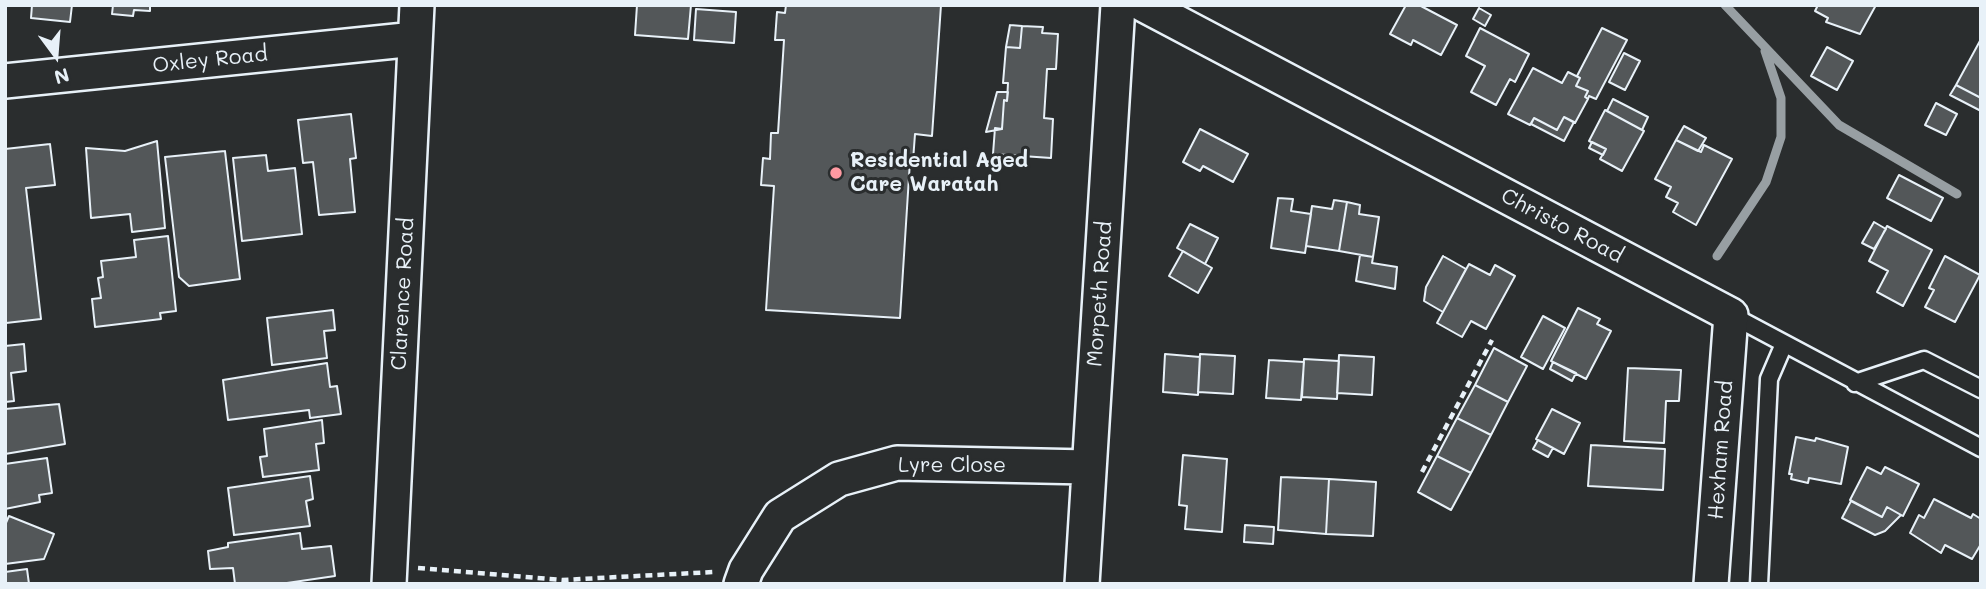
<!DOCTYPE html>
<style>
body{margin:0}
#map{position:relative;width:1986px;height:589px;overflow:hidden;background:#2a2d2e;font-family:Mali,sans-serif}
canvas{display:block}
.frame{position:absolute;inset:0;border:7px solid #e8f1f8;pointer-events:none}
.north{position:absolute;left:21px;top:21px;width:70px;height:70px;-webkit-text-stroke:5px #2a2d2e;paint-order:stroke;rotate:164deg;font-size:19px;font-weight:700;line-height:28px;text-align:center;color:#e8f1f8}
.north::after{content:'';display:block;margin:auto;width:24px;height:32px;background:#e8f1f8;clip-path:polygon(50% 0,100% 100%,50% 72%,0 100%)}
</style>
<div id="map">
<canvas width="1986" height="589"></canvas>
<div class="frame"></div>
<div class="north">N</div>
</div>
<script>
const g = document.querySelector('canvas').getContext('2d');
g.lineJoin = 'round';
const poly = rows => new Path2D(rows.map(r => 'M' + r).join(''));
function trace(path, color, width, dash) { g.strokeStyle = color; g.lineWidth = width; g.lineCap = dash ? 'butt' : 'round'; g.setLineDash(dash || []); g.stroke(path); }
function paint(path, color) { g.fillStyle = color; g.fill(path, 'evenodd'); }
function label(font, color, halo, rows, align = 'center') {
  g.font = font + ' Mali,sans-serif'; g.lineWidth = 6; g.setLineDash([]); g.textBaseline = 'middle'; g.strokeStyle = halo; g.fillStyle = color; for (const [text, x, y, turn = 0] of rows) {
    g.save(); g.translate(x, y); g.rotate((+turn || 0) * Math.PI / 180); g.textAlign = isNaN(turn) ? turn : align; if (halo) g.strokeText(text, 0, 0); g.fillText(text, 0, 0); g.restore();
  }
}
trace(poly([
 [1725,5,1839,125,1957,194],
 [1717,256,1766,182,1781,137,1781,98,1765,51]
]), '#989fa3', 9);
const building = poly([
 [32,5,72,5,70,22,31,18,32,5],
 [113,5,150,5,150,11,134,10,133,16,112,14,113,5],
 [637,5,691,5,688,39,635,35,637,5],
 [786,5,941,5,932,136,915,134,913,161,910,161,900,318,766,310,774,186,761,185,763,158,770,159,771,133,778,133,784,40,775,40,777,12,785,13,786,5],
 [1406,5,1419,5,1457,25,1441,55,1413,40,1411,45,1390,34,1406,5],
 [1818,5,1876,5,1860,34,1826,22,1828,18,1815,11,1818,5],
 [1479,8,1491,15,1485,26,1473,19,1479,8],
 [696,9,736,12,734,43,694,40,696,9],
 [1010,25,1022,26,1020,48,1006,47,1010,25],
 [1022,26,1043,27,1042,33,1058,34,1056,69,1047,69,1044,118,1053,119,1051,158,993,154,995,128,1002,129,1004,100,1007,101,1008,83,1003,83,1006,47,1020,48,1022,26],
 [1480,28,1529,54,1515,82,1510,79,1496,105,1471,92,1485,66,1466,56,1480,28],
 [1602,28,1627,40,1596,99,1589,96,1588,99,1585,97,1588,91,1576,86,1580,78,1577,76,1602,28],
 [1981,39,1981,98,1956,85,1981,39],
 [1827,47,1853,61,1837,90,1811,76,1827,47],
 [1624,53,1640,61,1625,90,1609,82,1624,53],
 [1533,68,1562,83,1568,72,1580,78,1576,86,1588,91,1585,97,1588,99,1575,123,1564,117,1557,130,1534,118,1530,125,1508,114,1533,68],
 [1956,85,1981,98,1981,111,1950,95,1956,85],
 [997,92,1008,92,1007,101,1004,100,1002,129,986,132,997,92],
 [1613,99,1648,117,1642,130,1607,111,1613,99],
 [1936,103,1957,114,1946,135,1925,125,1936,103],
 [1605,110,1644,131,1622,171,1600,159,1606,149,1589,141,1605,110],
 [351,114,356,158,350,159,355,212,319,215,313,162,303,163,298,120,351,114],
 [1564,117,1574,122,1564,141,1531,124,1534,118,1557,130,1564,117],
 [1684,126,1706,138,1698,151,1676,140,1684,126],
 [1200,129,1248,154,1233,182,1203,166,1200,171,1183,162,1200,129],
 [1676,140,1701,152,1704,145,1732,159,1696,225,1673,212,1678,203,1666,197,1671,187,1655,179,1676,140],
 [157,141,165,228,132,232,130,214,91,218,86,148,125,151,157,141],
 [1592,142,1606,149,1603,155,1589,148,1592,142],
 [50,144,55,185,26,188,41,319,6,323,5,149,50,144],
 [225,151,240,279,189,286,179,277,165,157,225,151],
 [266,155,268,171,295,168,302,234,242,241,233,158,266,155],
 [1899,175,1943,198,1931,221,1887,198,1899,175],
 [1278,198,1293,199,1291,211,1311,214,1305,253,1271,248,1278,198],
 [1334,200,1347,202,1339,251,1306,246,1312,206,1332,209,1334,200],
 [1347,202,1360,205,1359,214,1379,217,1373,257,1339,251,1347,202],
 [1874,222,1886,229,1874,249,1862,243,1874,222],
 [1190,224,1218,238,1205,264,1177,248,1190,224],
 [1887,226,1932,250,1903,306,1877,292,1888,271,1869,261,1887,226],
 [168,236,176,311,160,313,161,319,95,327,92,299,101,298,98,278,103,277,101,261,136,257,134,240,168,236],
 [1183,251,1212,268,1198,293,1169,276,1183,251],
 [1360,255,1373,257,1372,263,1397,267,1395,289,1356,281,1360,255],
 [1443,256,1466,269,1443,312,1424,301,1426,287,1443,256],
 [1945,256,1980,275,1955,322,1925,307,1934,290,1929,288,1945,256],
 [1469,264,1490,275,1495,265,1515,276,1486,329,1471,321,1462,337,1437,323,1469,264],
 [1578,308,1600,319,1597,324,1611,331,1586,379,1551,361,1578,308],
 [333,310,335,330,324,331,327,358,272,365,267,318,333,310],
 [1543,316,1565,328,1543,369,1521,357,1543,316],
 [24,344,26,371,11,373,14,401,5,402,5,346,24,344],
 [1494,348,1527,366,1508,402,1475,385,1494,348],
 [1165,354,1200,357,1198,395,1163,392,1165,354],
 [1200,354,1235,356,1233,394,1198,392,1200,354],
 [1339,355,1374,357,1372,395,1337,393,1339,355],
 [1304,359,1339,361,1337,399,1302,397,1304,359],
 [1269,360,1304,362,1301,400,1266,398,1269,360],
 [1553,362,1576,373,1572,381,1550,369,1553,362],
 [327,363,330,387,337,386,341,414,310,418,309,410,228,420,223,380,327,363],
 [1628,368,1681,370,1679,401,1666,401,1664,443,1624,441,1628,368],
 [1475,385,1508,402,1491,435,1457,418,1475,385],
 [59,404,65,444,5,454,5,409,59,404],
 [1552,409,1580,423,1564,454,1536,439,1552,409],
 [1457,418,1491,435,1471,473,1437,456,1457,418],
 [322,420,324,443,316,444,319,470,263,477,260,457,267,456,264,429,322,420],
 [1796,437,1815,441,1816,438,1848,447,1841,484,1809,478,1808,483,1791,479,1792,474,1789,474,1796,437],
 [1538,440,1553,448,1548,457,1533,449,1538,440],
 [1591,445,1665,449,1663,490,1588,486,1591,445],
 [1183,455,1227,459,1222,532,1185,529,1187,506,1179,505,1183,455],
 [1437,456,1471,473,1451,510,1418,492,1437,456],
 [47,458,52,493,39,495,40,502,5,509,5,464,47,458],
 [1867,467,1881,474,1885,467,1919,484,1903,516,1887,507,1882,517,1850,500,1867,467],
 [310,476,313,499,306,501,310,526,234,535,228,488,310,476],
 [1281,477,1329,479,1326,534,1278,530,1281,477],
 [1329,479,1376,482,1373,536,1326,534,1329,479],
 [1934,499,1971,518,1973,514,1981,519,1981,544,1972,559,1945,545,1941,553,1910,533,1919,515,1924,518,1934,499],
 [1851,501,1882,517,1887,507,1901,515,1885,531,1875,535,1842,518,1851,501],
 [9,516,54,534,44,559,5,564,5,525,9,516],
 [1245,525,1274,527,1273,544,1244,542,1245,525],
 [300,533,302,549,331,546,335,576,280,584,235,584,233,568,210,569,208,551,228,547,228,543,300,533],
 [27,569,29,584,5,584,5,572,27,569]
]);
paint(building, '#535759');
trace(building, '#e8f1f8', 2);
const service = poly([
 [1731,315,1981,448],
 [1855,383,1924,360,1981,389],
 [1759,584,1769,379,1784,344]
]);
const minor = poly([
 [1144,5,1731,315,1711,584],
 [5,81,415,39],
 [389,584,417,5],
 [741,584,746,570,780,516,839,479,897,463,1088,467],
 [1082,584,1118,5]
]);
trace(service, '#e8f1f8', 21);
trace(minor, '#e8f1f8', 38);
trace(poly([
 [1422,472,1492,340],
 [418,568,562,580,713,572]
]), '#e8f1f8', 4.5, [7, 5]);
trace(service, '#2a2d2e', 16);
trace(minor, '#2a2d2e', 33);
for (const [x, y, r, color] of [
 [836,173,7,"#ff9aa2"]
]) { const dot = new Path2D(); dot.arc(x, y, r, 0, 2 * Math.PI); g.fillStyle = color; g.fill(dot); trace(dot, '#2a2d2e', 2.5); }
label('21px', '#e8f1f8', '#2a2d2e', [
 ["Oxley Road",210,60,-6],
 ["Christo Road",1562,226,28],
 ["Clarence Road",403,294,-87],
 ["Morpeth Road",1100,294,-86],
 ["Hexham Road",1721,450,-86],
 ["Lyre Close",952,466]
]);
label('bold 21px', '#e8f1f8', '#2a2d2e', [
 ["Residential Aged",850,161],
 ["Care Waratah",850,185]
], 'left');
</script>
